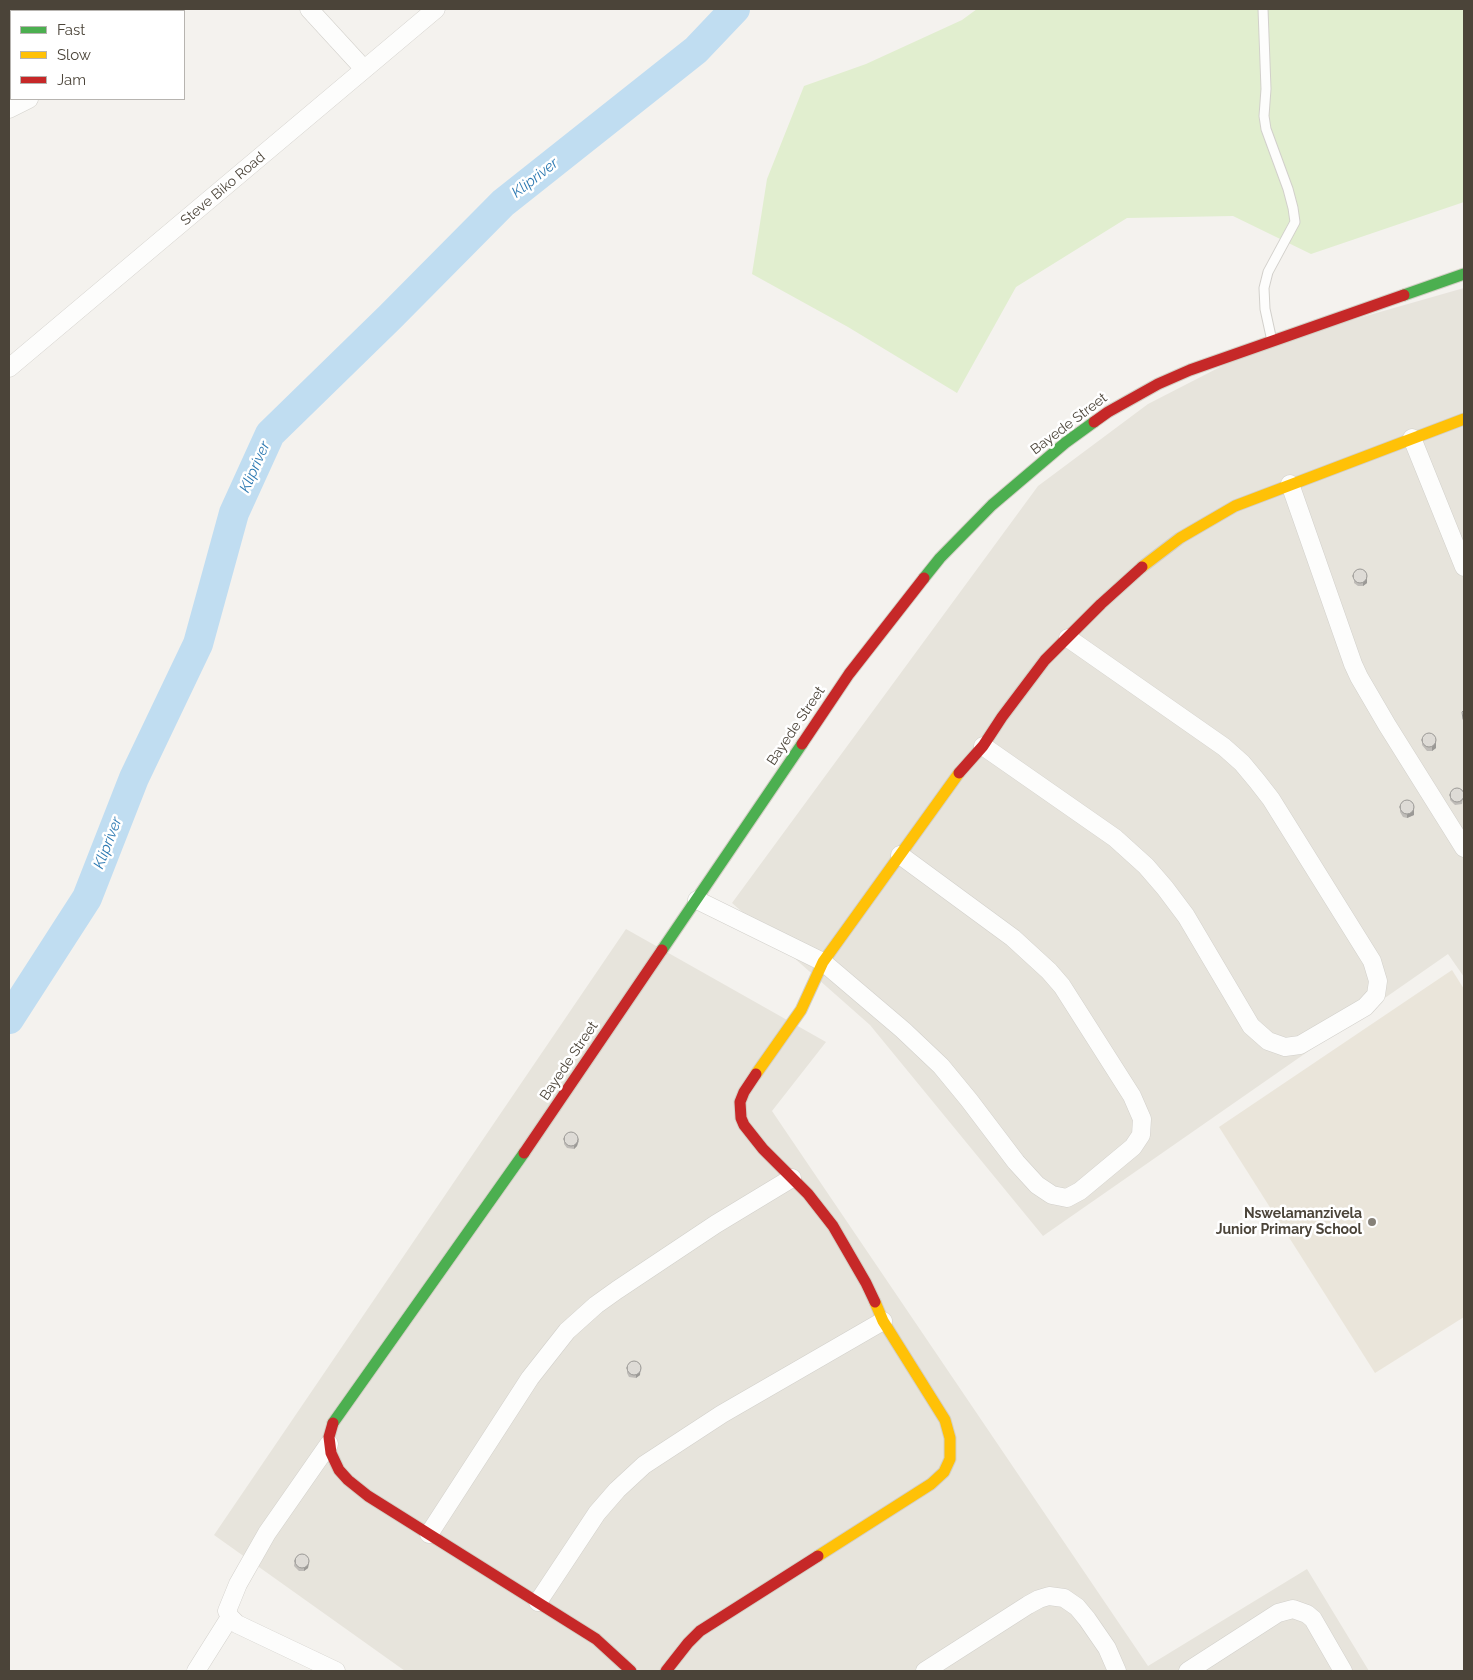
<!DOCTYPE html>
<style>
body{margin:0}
#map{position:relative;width:1473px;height:1680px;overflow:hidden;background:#f4f2ee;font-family:Raleway,sans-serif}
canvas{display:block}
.frame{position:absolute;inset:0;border:10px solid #4b4439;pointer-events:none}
.legend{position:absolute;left:10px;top:10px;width:175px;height:90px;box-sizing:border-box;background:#fff;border:1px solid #b7b4b0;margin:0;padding:6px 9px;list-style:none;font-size:15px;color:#4b4439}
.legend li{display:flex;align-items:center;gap:10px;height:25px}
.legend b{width:25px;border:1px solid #b7b4b0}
</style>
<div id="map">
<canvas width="1473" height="1680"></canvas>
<div class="frame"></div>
<ul class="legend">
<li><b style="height:6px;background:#4caf50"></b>Fast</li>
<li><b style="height:6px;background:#ffc107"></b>Slow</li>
<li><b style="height:6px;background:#c62828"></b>Jam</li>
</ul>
</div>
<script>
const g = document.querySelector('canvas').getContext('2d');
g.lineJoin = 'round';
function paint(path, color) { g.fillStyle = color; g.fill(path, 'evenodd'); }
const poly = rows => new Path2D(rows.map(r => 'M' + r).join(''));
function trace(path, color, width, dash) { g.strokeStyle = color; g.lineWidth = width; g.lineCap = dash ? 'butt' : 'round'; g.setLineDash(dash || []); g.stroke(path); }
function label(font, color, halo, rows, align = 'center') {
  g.font = font + ' Raleway,sans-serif'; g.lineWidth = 5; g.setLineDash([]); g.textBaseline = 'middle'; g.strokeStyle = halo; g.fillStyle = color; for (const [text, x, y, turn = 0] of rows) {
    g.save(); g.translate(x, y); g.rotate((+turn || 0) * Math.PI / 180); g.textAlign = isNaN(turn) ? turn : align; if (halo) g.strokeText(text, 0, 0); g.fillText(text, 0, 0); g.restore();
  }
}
paint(poly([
 [1464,288,1464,977,1448,954,1043,1236,870,1025,732,903,1038,486,1148,404,1261,346],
 [626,929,826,1042,772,1111,1148,1666,1307,1569,1369,1671,405,1671,214,1535]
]), '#e7e4dc');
paint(poly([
 [1452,970,1464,989,1464,1317,1375,1373,1219,1127]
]), '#eae5da');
paint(poly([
 [977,9,1464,9,1464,202,1311,254,1233,216,1127,218,1016,287,957,393,848,327,752,274,767,179,804,86,866,64,962,20]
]), '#e1eecf');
trace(poly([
 [9,1019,87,898,134,778,198,644,234,513,270,434,390,317,503,203,696,50,735,9]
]), '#c0ddf1', 30);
const lane = poly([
 [1263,9,1266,89,1264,116,1266,129,1288,189,1293,208,1295,222,1268,272,1264,288,1265,309,1272,341]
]);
const street = poly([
 [309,9,364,69],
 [157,11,160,9],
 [9,109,29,99],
 [9,368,436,9],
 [1412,438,1464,567],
 [1290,484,1353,664,1359,677,1387,725,1464,848],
 [983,746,1115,838,1146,866,1165,888,1186,916,1251,1026,1268,1041,1285,1047,1300,1045,1365,1007,1376,995,1378,981,1372,961,1271,799,1257,781,1242,763,1224,747,1068,638],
 [697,900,823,962,903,1030,941,1066,969,1100,1016,1162,1037,1185,1052,1195,1067,1198,1080,1191,1133,1147,1141,1135,1142,1119,1132,1096,1062,986,1049,971,1013,938,900,855],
 [329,1444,267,1533,238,1584,227,1611,230,1617,237,1624,336,1671],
 [429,1534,530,1378,567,1331,596,1305,617,1290,716,1224,792,1178],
 [538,1602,597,1513,617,1490,644,1465,722,1414,883,1321],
 [196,1671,230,1617],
 [925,1671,1028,1605,1039,1599,1049,1596,1064,1598,1077,1607,1087,1619,1107,1648,1117,1671],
 [1188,1671,1278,1613,1293,1609,1307,1614,1313,1619,1343,1671]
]);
const fast = poly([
 [1404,295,1464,274],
 [924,578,940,558,992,505,1065,443,1094,422],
 [662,950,802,744],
 [333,1423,524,1153]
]);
const slow = poly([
 [1142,567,1180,538,1235,506,1464,419],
 [756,1074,801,1010,823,962,959,773],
 [818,1556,931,1484,944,1472,950,1459,950,1438,945,1420,883,1321,875,1302]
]);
const jam = poly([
 [1094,422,1108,412,1158,384,1190,370,1404,295],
 [802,744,849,674,924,578],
 [959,773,983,746,1002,717,1045,660,1101,604,1142,567],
 [756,1074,744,1092,740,1102,741,1118,744,1125,763,1149,808,1194,833,1226,866,1283,875,1302],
 [524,1153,662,950],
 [333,1423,329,1437,331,1453,339,1470,348,1480,368,1496,596,1639,631,1671],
 [666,1671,688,1643,700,1631,818,1556]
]);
trace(lane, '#d2d0cb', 11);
trace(street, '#d2d0cb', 19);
trace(fast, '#d3cfc5', 13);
trace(slow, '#d3cfc5', 13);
trace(jam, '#d3cfc5', 13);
trace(lane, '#fdfdfc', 9);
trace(street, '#fdfdfc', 18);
trace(fast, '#4caf50', 11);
trace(slow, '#ffc107', 11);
trace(jam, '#c62828', 11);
paint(poly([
 [1354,573,1367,583,1363,586,1358,586,1354,583],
 [1423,738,1436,748,1432,751,1427,751,1422,745],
 [1451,792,1464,792,1462,804,1455,805,1450,800],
 [1400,804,1414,815,1407,818,1403,817,1400,812],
 [564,1136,579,1141,577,1146,574,1149,567,1148,564,1144],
 [627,1370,640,1375,636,1378,629,1377,627,1373],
 [295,1558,309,1564,308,1568,304,1571,299,1571,294,1566]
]), '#bfbcb8');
paint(poly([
 [1367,573,1367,583,1363,586,1363,583],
 [1436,738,1436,748,1432,751,1432,747],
 [1414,805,1414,815,1407,818,1407,815],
 [579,1138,577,1146,574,1149,574,1146],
 [641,1365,640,1375,636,1378,636,1375],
 [309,1560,308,1568,304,1571,304,1568]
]), '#9b9996');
const building = poly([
 [51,9,64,9,61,11,53,11,51,9],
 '1353 576a7 7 0 1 1 14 0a7 7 0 1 1-14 0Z',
 [1464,710,1464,721,1463,719,1462,712,1464,710],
 '1422 740a7 7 0 1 1 14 0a7 7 0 1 1-14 0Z',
 '1450 795a7 7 0 1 1 14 0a7 7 0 1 1-14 0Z',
 '1400 807a7 7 0 1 1 14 0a7 7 0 1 1-14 0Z',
 '564 1139a7 7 0 1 1 14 0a7 7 0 1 1-14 0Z',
 '627 1368a7 7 0 1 1 14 0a7 7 0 1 1-14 0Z',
 '295 1561a7 7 0 1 1 14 0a7 7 0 1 1-14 0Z'
]);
paint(building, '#dedbd6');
trace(building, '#9b9996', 1);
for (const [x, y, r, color] of [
 [1372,1222,5,"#868178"]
]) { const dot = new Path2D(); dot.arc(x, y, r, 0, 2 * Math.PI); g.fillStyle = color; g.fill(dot); trace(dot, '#fff', 2); }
label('14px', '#4b4439', '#fff', [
 ["Steve Biko Road",223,189,-40],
 ["Bayede Street",1069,424,-37],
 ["Bayede Street",796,726,-56],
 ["Bayede Street",569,1061,-56]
]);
label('bold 14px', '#4b4439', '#fff', [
 ["Nswelamanzivela",1362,1214],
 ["Junior Primary School",1362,1230]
], 'right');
label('italic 15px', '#2e7ab2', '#fff', [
 ["Klipriver",535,178,-38],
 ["Klipriver",255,467,-66],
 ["Klipriver",108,843,-69]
]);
</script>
